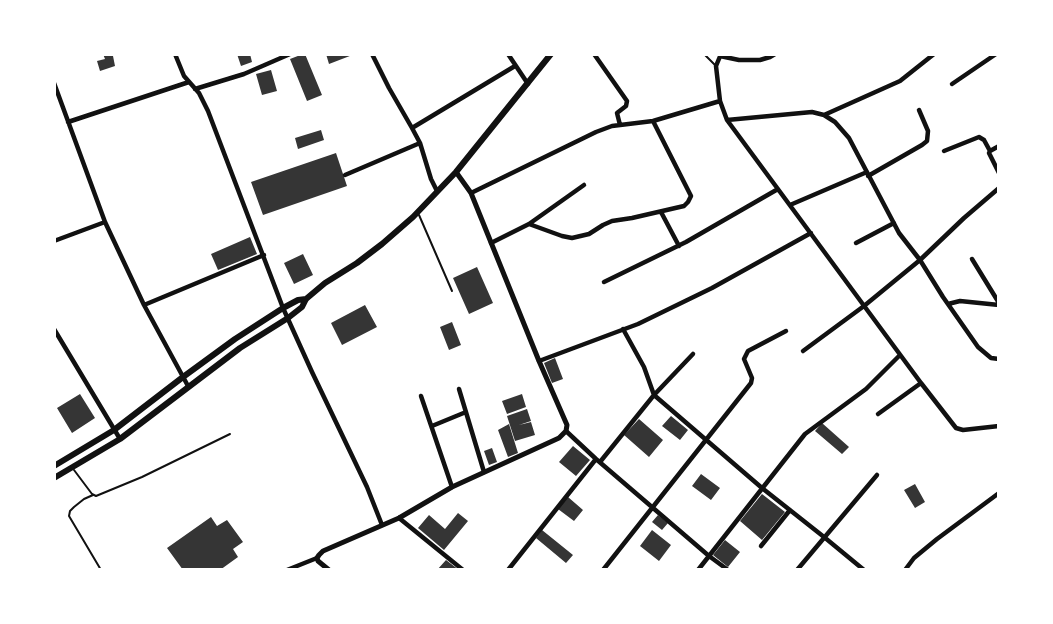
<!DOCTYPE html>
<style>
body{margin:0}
#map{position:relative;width:1053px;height:624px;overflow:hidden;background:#fff;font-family:"Open Sans",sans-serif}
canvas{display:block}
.frame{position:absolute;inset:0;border:56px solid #fff;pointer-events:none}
</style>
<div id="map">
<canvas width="1053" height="624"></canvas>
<div class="frame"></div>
</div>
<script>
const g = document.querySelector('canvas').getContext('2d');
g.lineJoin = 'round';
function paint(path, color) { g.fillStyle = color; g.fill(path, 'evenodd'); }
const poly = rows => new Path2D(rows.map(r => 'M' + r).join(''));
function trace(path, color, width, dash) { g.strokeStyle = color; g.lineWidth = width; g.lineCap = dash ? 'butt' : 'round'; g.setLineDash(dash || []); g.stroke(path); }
paint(poly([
 [103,54,117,54,113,56,115,66,100,71,97,61,105,59],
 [237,54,250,54,252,62,241,66],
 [303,54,305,54,322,95,307,101,290,59],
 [326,54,355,54,329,64],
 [271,70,277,91,262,95,256,74],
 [321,130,324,140,298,149,295,138],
 [336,153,347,186,263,215,251,182],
 [250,237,257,254,218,270,211,254],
 [303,254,313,275,294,284,284,263],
 [477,267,493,303,469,314,453,278],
 [365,305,377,327,342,345,331,323],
 [452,322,461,345,449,350,440,327],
 [555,358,563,379,552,383,544,363],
 [80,394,95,418,72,433,57,408],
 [522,394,526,407,507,414,502,401],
 [527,409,531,421,519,425,531,422,535,435,515,441,507,416],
 [671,416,688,430,680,440,662,426],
 [639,419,663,440,649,457,624,435],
 [822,423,849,447,842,454,815,431],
 [509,424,518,453,508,457,498,430],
 [573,446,590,460,576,476,559,462],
 [492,448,497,462,489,465,484,451],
 [701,474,720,488,711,500,692,486],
 [915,484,925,502,915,508,904,490],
 [762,494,785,512,762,540,740,521],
 [568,497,583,510,574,521,558,509],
 [458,513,468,521,444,550,418,528,429,515,445,529],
 [658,515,668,523,662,530,652,522],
 [211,517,217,526,227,520,243,542,233,549,238,557,220,570,183,570,167,548],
 [542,530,573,555,566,563,536,538],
 [652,530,671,545,659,561,640,546],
 [725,540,740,552,728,567,713,555],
 [446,560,459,570,437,570]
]), '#353535');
trace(poly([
 [704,54,716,66],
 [419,215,452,291],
 [74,470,92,494,96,496,142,477,230,434],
 [93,495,84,499,74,507,70,511,69,516,101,570]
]), '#111', 2);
trace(poly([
 [175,54,184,76,199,93,208,111,283,308,312,372,367,487,382,525],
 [372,54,389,88,412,128,515,66],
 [508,54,528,84],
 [594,54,627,101,626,106,617,113,620,125],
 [721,54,716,66,720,101,727,120,921,383,956,428,963,430,999,426],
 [720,56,739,60,760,60,770,57,775,54],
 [54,83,105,222,144,305,188,386],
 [952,84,996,54],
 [195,89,244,74,290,54],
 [824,115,900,81,934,54],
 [727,120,812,112,824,115,835,122,849,138,899,233,920,260,943,297,978,347,991,358,999,359],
 [68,122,189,82],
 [420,143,431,179,437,191],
 [999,146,990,151,989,153,999,173],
 [944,151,979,137,984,140,990,151],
 [345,175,420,143,412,128],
 [868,176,922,145,927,141,928,131,919,110],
 [471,193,596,132,612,126,653,121,720,101],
 [790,205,867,172],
 [661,212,679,246],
 [529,224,562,236,572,238,589,234,603,225,612,221,632,218,684,206,688,202,691,196,653,121],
 [54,241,105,222],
 [491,243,529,224,584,185],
 [856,243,894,223],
 [972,259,999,303],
 [604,282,686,242,778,189],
 [948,304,960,301,999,305],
 [144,305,264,255],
 [54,329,120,439],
 [623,329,644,367,654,395,762,488,824,537,864,570],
 [803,351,864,306,920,260,964,218,999,188],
 [539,361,638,324,712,288,811,233],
 [459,389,484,472],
 [421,396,452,487],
 [878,414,921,383],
 [432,426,466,412],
 [566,431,596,459,709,556,728,570],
 [600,462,654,395,693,354],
 [399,518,463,570],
 [761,546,790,510],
 [287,570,317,558],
 [508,570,596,459],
 [603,570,751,383,752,378,744,359,748,351,786,331],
 [698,570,805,434,866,389,900,355],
 [797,570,877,475],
 [905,570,914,558,937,539,999,493]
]), '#111', 4.5);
trace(poly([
 [329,570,318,561,317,558,319,555,323,551,399,518,452,487,559,438,566,431,567,425,539,361,471,193,456,172]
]), '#111', 5);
trace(poly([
 [54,466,114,430,183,377,235,339,283,308,298,300,306,299],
 [54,478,120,439,240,348,288,318,302,307,306,299,325,283,357,263,382,244,413,217,456,172,551,54]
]), '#111', 6);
</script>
